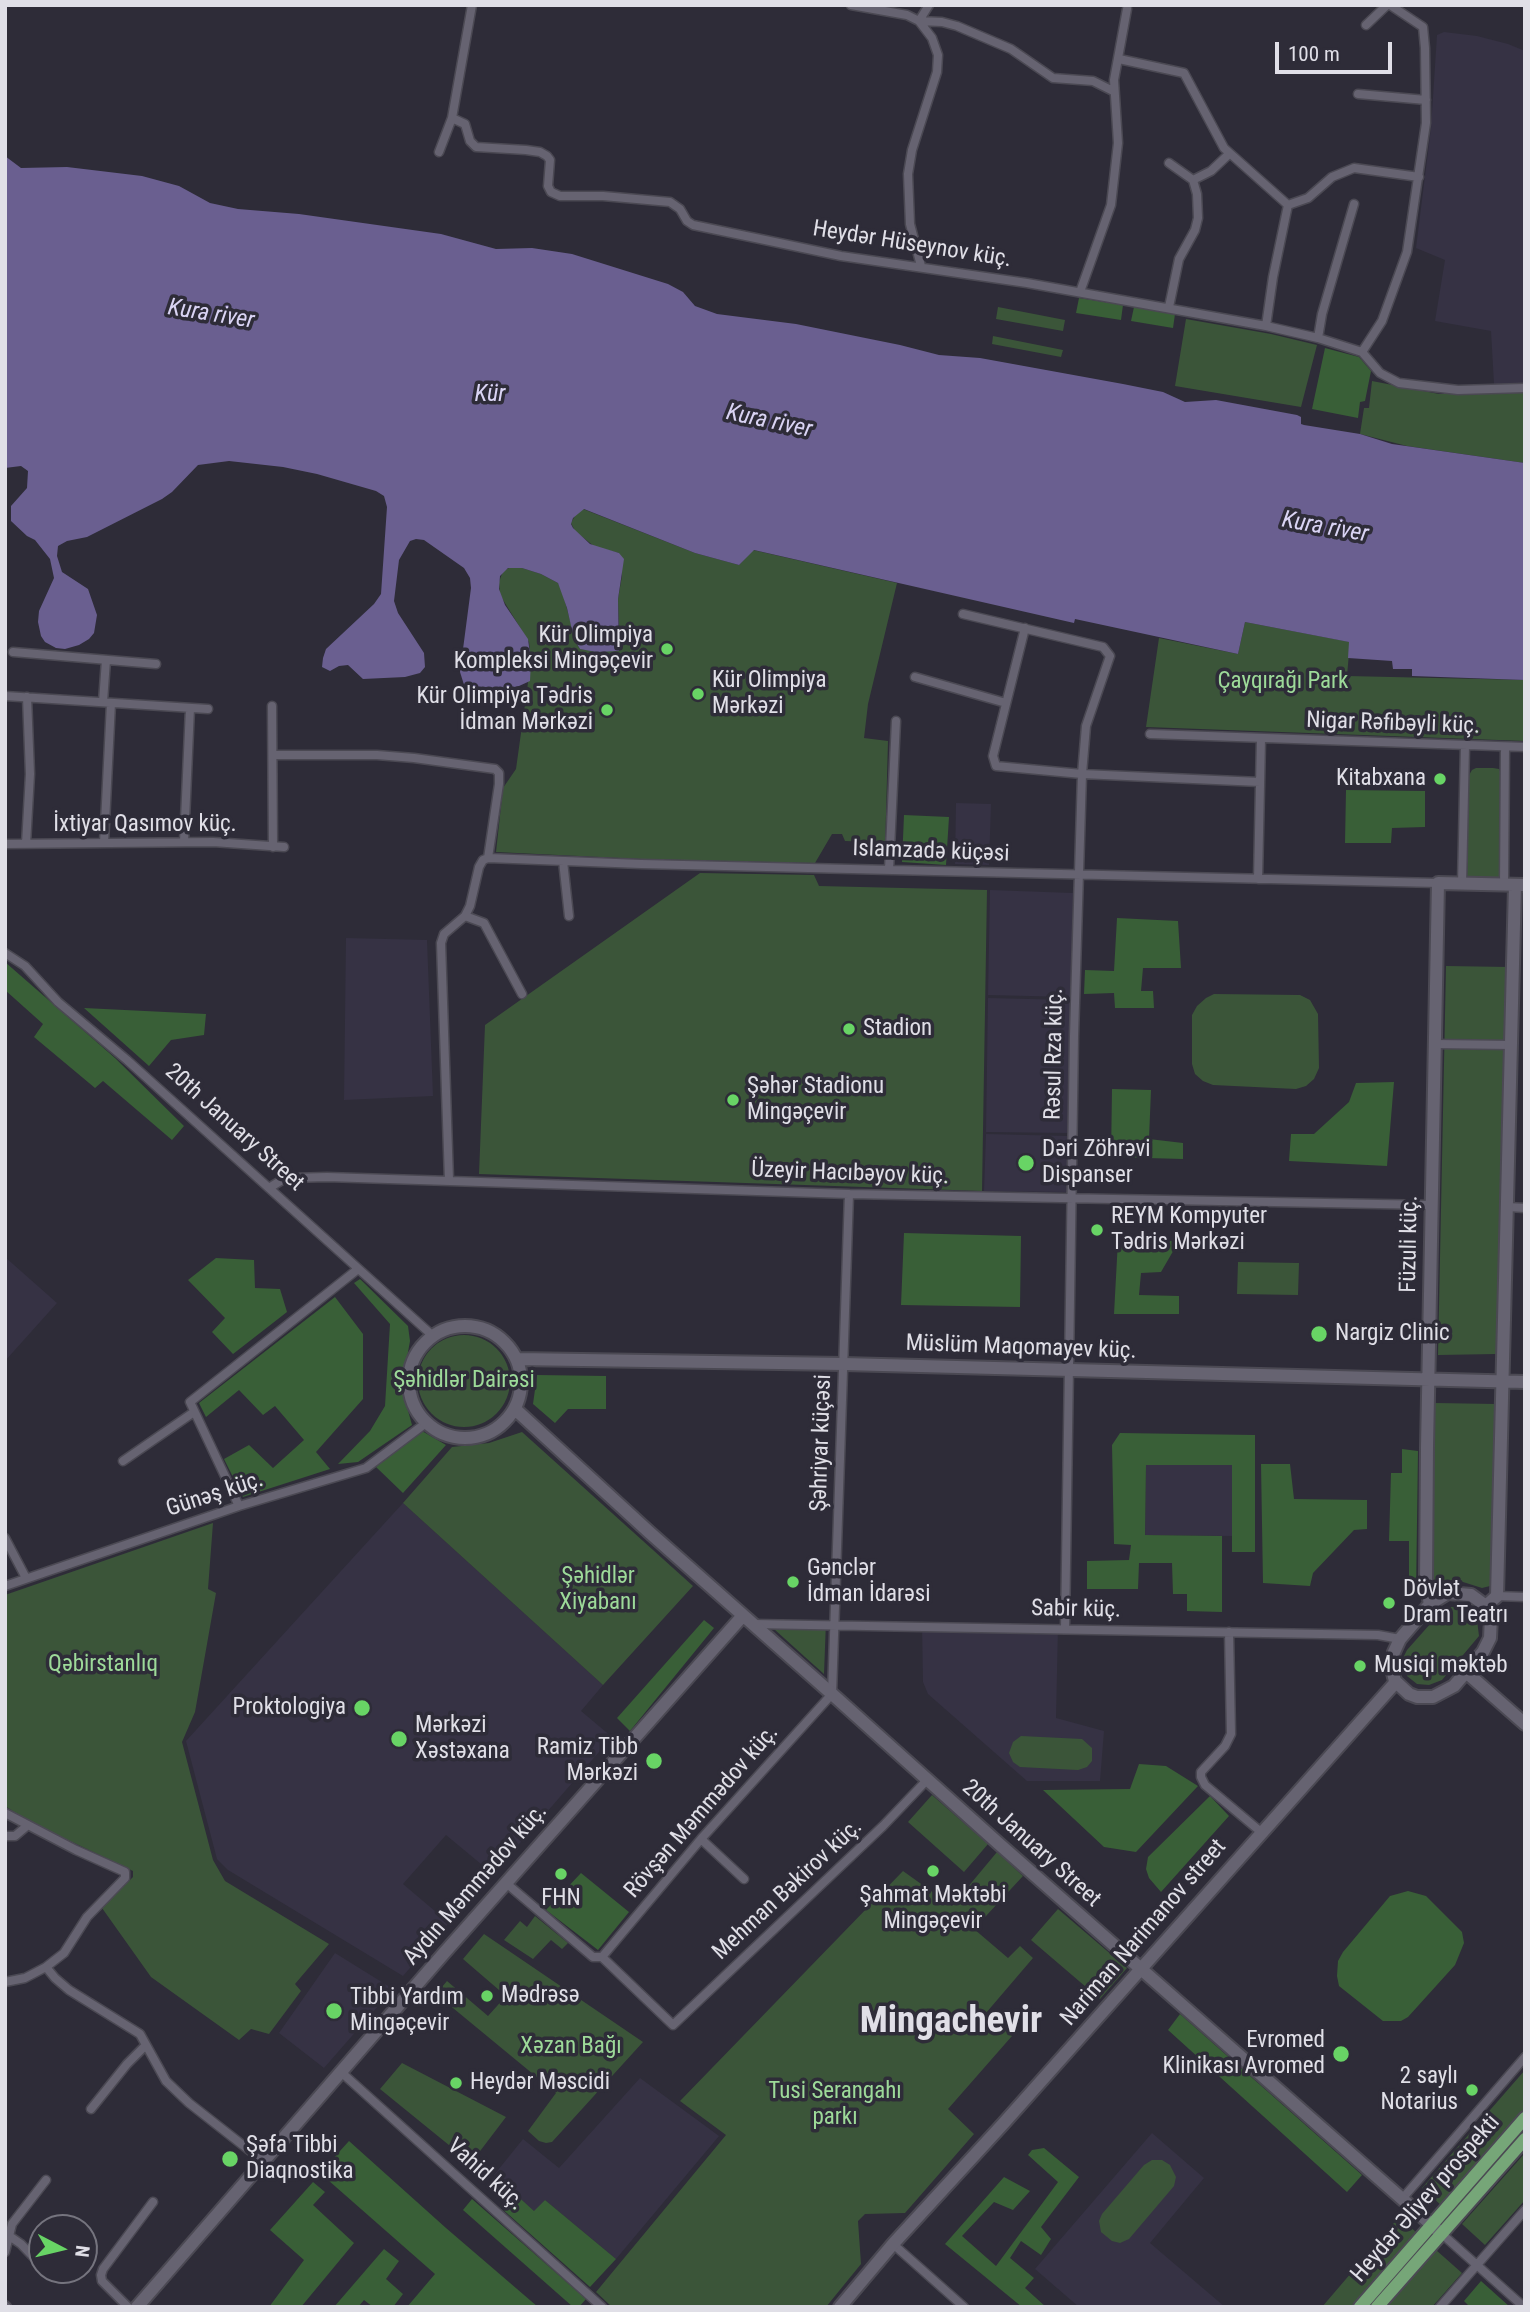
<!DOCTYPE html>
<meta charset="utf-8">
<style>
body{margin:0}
#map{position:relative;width:1530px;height:2312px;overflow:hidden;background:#2e2c38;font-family:"Roboto Condensed",sans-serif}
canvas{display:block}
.frame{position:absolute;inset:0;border:7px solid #e0dfe7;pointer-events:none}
.north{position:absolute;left:28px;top:2214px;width:70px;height:70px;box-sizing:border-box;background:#2e2c38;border:2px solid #75747e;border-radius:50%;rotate:97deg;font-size:19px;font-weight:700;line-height:28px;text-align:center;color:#e0dfe7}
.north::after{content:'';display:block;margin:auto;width:24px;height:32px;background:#68d465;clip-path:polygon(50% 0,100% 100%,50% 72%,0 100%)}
.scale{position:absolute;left:1275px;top:42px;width:117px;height:32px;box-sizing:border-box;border:4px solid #e0dfe7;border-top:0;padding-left:9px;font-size:21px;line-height:24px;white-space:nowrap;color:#e0dfe7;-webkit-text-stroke:5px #2e2c38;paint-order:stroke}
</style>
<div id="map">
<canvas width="1530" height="2312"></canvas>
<div class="frame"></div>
<div class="north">N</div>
<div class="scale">100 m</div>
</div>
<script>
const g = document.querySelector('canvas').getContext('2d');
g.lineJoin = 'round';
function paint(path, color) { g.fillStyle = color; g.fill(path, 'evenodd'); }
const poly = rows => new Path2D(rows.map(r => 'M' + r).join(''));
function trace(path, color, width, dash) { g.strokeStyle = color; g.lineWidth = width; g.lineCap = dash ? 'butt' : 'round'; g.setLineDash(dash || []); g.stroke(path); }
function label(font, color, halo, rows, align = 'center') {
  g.font = font + ' "Roboto Condensed",sans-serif'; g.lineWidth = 7; g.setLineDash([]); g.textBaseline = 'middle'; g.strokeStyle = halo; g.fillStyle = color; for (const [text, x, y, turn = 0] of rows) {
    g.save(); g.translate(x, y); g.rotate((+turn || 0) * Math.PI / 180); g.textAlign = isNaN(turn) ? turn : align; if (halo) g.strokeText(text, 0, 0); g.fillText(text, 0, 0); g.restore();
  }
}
paint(poly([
 [1444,32,1477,36,1508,44,1525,51,1525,384,1494,384,1491,331,1435,321,1445,260,1416,248,1431,128,1437,35],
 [956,803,991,804,989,865,955,864],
 [990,890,1073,893,1071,997,988,995],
 [346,938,427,940,433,1096,344,1100],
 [988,998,1071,1000,1068,1133,986,1132],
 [986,1134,1068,1136,1067,1192,984,1191],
 [5,1257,57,1303,5,1361],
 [1146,1464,1232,1465,1232,1536,1145,1535],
 [403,1503,603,1685,581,1711,612,1737,493,1874,446,1835,403,1884,449,1923,403,1976,228,1870,217,1859,186,1741],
 [922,1624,1058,1627,1056,1718,1104,1731,1100,1781,1027,1781,928,1694,923,1682],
 [335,1953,393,1989,324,2068,279,2033],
 [640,2078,719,2136,616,2259,545,2200,535,2212,494,2175,523,2139,559,2168],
 [1152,2133,1204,2178,1150,2243,1225,2307,1079,2307,1035,2269]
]), '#363244');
paint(poly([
 [998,307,1065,320,1063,331,996,319],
 [1186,319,1271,334,1317,345,1301,407,1175,386],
 [993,336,1063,350,1061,357,992,344],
 [1372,381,1439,394,1525,392,1525,463,1407,446,1360,434,1364,408,1369,408],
 [583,509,695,553,739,565,753,550,897,583,868,704,864,738,888,741,885,851,872,842,845,841,842,834,832,834,815,863,641,859,496,852,503,788,516,769,531,661,529,642,500,595,499,582,503,571,511,567,522,568,541,574,558,583,562,590,576,643,580,649,605,652,619,628,618,599,622,576,619,553,595,547,575,531,571,523,576,514],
 [1245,622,1350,642,1347,676,1525,680,1525,741,1146,727,1159,638,1238,654],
 [1476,768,1493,768,1499,769,1502,775,1501,878,1467,878,1468,777,1472,770],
 [700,873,814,875,819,886,987,890,982,1191,479,1174,485,1025],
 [1446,966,1509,967,1496,1354,1438,1355],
 [1214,994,1300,995,1310,1000,1318,1014,1319,1068,1314,1079,1306,1086,1296,1089,1213,1085,1203,1081,1195,1074,1192,1064,1192,1015,1197,1006,1206,998],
 [1238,1262,1299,1263,1298,1295,1237,1294],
 '418 1381a46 46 0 1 1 92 0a46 46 0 1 1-92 0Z',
 [1435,1403,1496,1404,1490,1586,1482,1588,1463,1582,1449,1581,1438,1586,1431,1586],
 [522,1432,693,1586,603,1685,403,1503,452,1447,489,1443],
 [213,1523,208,1589,216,1593,195,1712,182,1742,213,1860,225,1881,329,1944,295,1984,301,1991,269,2034,251,2029,239,2040,151,1977,102,1908,133,1877,133,1871,28,1821,5,1806,5,1595],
 [1449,1607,1462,1607,1472,1613,1477,1620,1479,1636,1442,1680,1429,1685,1417,1684,1407,1676,1403,1658,1407,1650,1439,1614],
 [764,1620,826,1621,824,1674,805,1657],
 [1021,1736,1082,1739,1092,1748,1092,1761,1087,1767,1078,1770,1020,1767,1013,1762,1009,1753,1013,1742],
 [932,1795,988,1844,964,1872,908,1822],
 [997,1852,1023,1876,974,1929,1008,1958,1020,1946,1033,1958,986,2013,1012,2036,948,2109,974,2134,905,2213,865,2214,858,2221,861,2264,826,2307,612,2307,596,2292,726,2135,680,2101,903,1871,952,1906],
 [1058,1909,1127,1968,1100,1999,1031,1940],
 [535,1916,568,1943,562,1949,551,1940,533,1959,504,1940,520,1921,527,1927],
 [484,1934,643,2042,552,2142,546,2143,539,2141,528,2131,556,2093,436,1994,447,1981,488,2016,506,1996,463,1959],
 [402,2063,506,2117,471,2163,380,2089],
 [1525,2070,1525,2111,1442,2206,1422,2188],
 [1525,2153,1525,2200,1485,2245,1462,2224],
 [1152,2160,1162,2160,1170,2165,1176,2177,1174,2186,1129,2239,1120,2243,1112,2241,1101,2232,1099,2221,1102,2214,1144,2165],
 [1399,2217,1417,2233,1352,2307,1322,2307],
 [1436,2250,1462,2273,1432,2307,1386,2307]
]), '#3b5539');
paint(poly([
 [1079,298,1123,305,1121,320,1076,313],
 [1134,307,1175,314,1173,328,1131,321],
 [1325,348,1359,357,1371,371,1365,401,1360,402,1358,418,1312,409],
 [1346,790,1425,791,1425,827,1392,828,1391,843,1345,843],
 [904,815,949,817,946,865,902,862],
 [1117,918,1178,921,1181,968,1143,968,1141,991,1153,991,1154,1008,1115,1008,1114,993,1084,994,1085,970,1114,971],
 [5,962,115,1058,184,1126,172,1140,103,1081,95,1088,34,1037,43,1024,5,990],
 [84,1008,206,1014,204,1035,171,1040,149,1066],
 [1394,1082,1387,1166,1289,1161,1291,1134,1314,1134,1349,1102,1356,1083],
 [1112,1089,1151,1090,1149,1139,1183,1143,1183,1159,1111,1157],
 [904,1233,1021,1236,1020,1307,901,1305],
 [1118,1240,1179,1241,1161,1272,1141,1273,1139,1295,1179,1296,1179,1314,1114,1314],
 [216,1258,254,1260,255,1288,280,1289,287,1312,233,1354,212,1332,225,1318,188,1280],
 [360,1279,408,1326,410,1341,404,1374,404,1396,412,1425,358,1462,338,1464,370,1431,385,1406,390,1324,354,1283],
 [335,1297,363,1334,363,1399,316,1452,330,1469,243,1497,224,1459,249,1445,273,1468,304,1440,275,1406,263,1415,239,1390,206,1417,199,1403],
 [537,1375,606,1376,606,1409,568,1409,555,1423,533,1404],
 [422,1431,446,1445,403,1493,376,1467],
 [1120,1433,1255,1435,1255,1552,1232,1552,1232,1465,1146,1465,1145,1535,1222,1536,1222,1612,1187,1611,1187,1594,1173,1594,1172,1563,1139,1563,1138,1589,1087,1589,1087,1561,1129,1560,1131,1545,1114,1544,1112,1445],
 [1402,1449,1418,1451,1416,1594,1409,1594,1409,1541,1389,1541,1391,1473,1402,1473],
 [1261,1464,1290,1464,1294,1499,1367,1500,1367,1529,1354,1530,1313,1573,1310,1586,1263,1583],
 [704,1620,714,1628,630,1731,617,1718],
 [1139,1764,1166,1766,1198,1786,1136,1852,1104,1847,1043,1790,1130,1789],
 [1210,1796,1229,1816,1161,1892,1149,1878,1146,1869,1148,1857],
 [581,1873,629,1912,598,1950,546,1910],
 [1408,1891,1426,1896,1462,1932,1464,1943,1455,1965,1408,2017,1401,2021,1383,2021,1339,1986,1337,1976,1338,1961,1343,1952,1390,1896],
 [1180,2014,1362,2175,1347,2192,1168,2030],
 [349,2141,446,2228,538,2307,407,2307,435,2274,320,2173],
 [1044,2148,1079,2177,1041,2227,1051,2239,1041,2255,1021,2241,1010,2258,1034,2278,1025,2288,1046,2307,1022,2307,945,2244,1004,2177,1030,2191,1013,2210,994,2202,962,2236,996,2266,1058,2182,1028,2155,1032,2150],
 [313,2182,325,2192,313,2205,354,2243,301,2307,269,2307,304,2260,270,2230],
 [512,2191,534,2211,545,2200,616,2259,590,2287,500,2207],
 [472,2199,586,2299,579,2307,573,2307,463,2210],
 [384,2249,399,2261,386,2279,403,2294,393,2307,373,2307,364,2300,358,2307,334,2307],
 [1481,2281,1510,2307,1470,2307,1464,2301]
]), '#395f37');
paint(poly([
 [5,156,21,168,67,167,142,176,179,186,210,203,238,209,299,214,441,234,496,249,532,248,572,254,668,284,683,292,695,306,717,314,796,324,900,345,939,355,980,358,1123,384,1163,392,1185,402,1216,400,1297,415,1301,417,1301,424,1304,425,1360,434,1392,444,1525,463,1525,680,1412,676,1412,669,1393,669,1392,661,1348,658,1349,642,1245,622,1238,654,1075,619,1074,623,754,550,739,565,695,553,584,509,573,518,571,524,573,528,590,544,619,553,624,559,618,599,619,651,596,652,580,649,574,639,567,608,558,583,541,574,522,568,508,568,500,576,499,589,505,605,528,639,531,661,530,681,519,686,494,691,471,691,465,688,460,672,471,588,470,578,464,568,424,540,416,539,410,541,399,560,394,601,398,613,424,653,425,667,420,673,405,677,363,679,348,665,339,666,330,671,322,667,323,658,326,649,374,604,381,594,387,507,384,496,376,491,317,474,283,467,229,461,198,465,172,492,162,499,87,537,67,541,58,546,57,556,62,572,88,589,97,615,94,633,89,639,79,645,65,649,56,648,45,642,41,636,38,622,39,611,54,578,50,559,35,540,27,536,11,521,11,506,27,488,28,471,21,466,5,468]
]), '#6a5f90');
const street = poly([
 [472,5,452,118,465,124,470,141,476,147,526,150,540,152,547,156,550,160,548,186,551,192,560,196,603,196,670,202,680,209,687,221,693,225,765,240,841,256,1027,283,1266,326,1318,338,1362,352,1380,373,1399,383,1458,390,1525,388],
 [851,5,907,15,919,21,932,38,938,55,937,72,912,150,908,174,910,224,921,266],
 [929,5,919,21,942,22,957,26,1011,49,1053,78,1093,81,1113,91],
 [1366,25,1387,5],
 [1119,59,1184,73,1224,148,1288,205,1308,198,1332,177,1354,168,1419,177],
 [1358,94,1426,100],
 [439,152,452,118],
 [1169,163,1193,180],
 [1080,292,1111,205,1118,143,1114,80,1127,9],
 [1169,307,1179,259,1195,230,1198,218,1197,194,1193,180,1211,171,1229,154],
 [1266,326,1273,277,1288,205],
 [1318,338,1322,314,1354,204],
 [1362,352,1382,321,1407,252,1426,123,1425,48,1423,27,1390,5],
 [963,614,1103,647,1110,656,1086,726,1082,774,1074,1036,1065,1629],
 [1025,628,993,756,996,766,1082,774,1260,782],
 [13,652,156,664],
 [915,677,1006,703],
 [5,696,208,709],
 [103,702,106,660],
 [272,706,273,847],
 [1150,734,1525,747],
 [273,755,377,755,414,758,495,769,499,773,499,784,488,858],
 [184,842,190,708],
 [104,843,111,703],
 [5,844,213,842,284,847],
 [26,844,30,774,27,697],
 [563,861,569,916],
 [889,870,896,721],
 [1258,879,1261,739],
 [1462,884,1465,746],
 [1504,885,1505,747],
 [465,916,484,923,522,994],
 [5,953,25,966,58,1002,127,1060,433,1336],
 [1436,1044,1512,1045],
 [449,1180,441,943,444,934,465,916,470,906,479,867,483,860,488,858,641,864,1438,883],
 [269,1188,282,1180,291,1178,327,1177,849,1194,1432,1205],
 [1508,1207,1525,1208],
 [123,1461,194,1412],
 [239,1506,190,1402,358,1269],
 [5,1538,26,1578],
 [5,1586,239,1506,366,1468,426,1423],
 [1497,1596,1525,1597],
 [753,1624,1378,1635,1400,1639],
 [1229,1632,1231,1734,1225,1746,1201,1772,1201,1777,1205,1785,1261,1832],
 [5,1813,76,1850,125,1872,125,1878,87,1917,64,1953,46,1967,55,1978,69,1990,140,2034,166,2081,189,2103,263,2161],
 [5,1836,15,1836,28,1825],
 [701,1839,744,1879],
 [506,1883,593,1957,602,1957,673,2025,883,1826,927,1780],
 [602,1957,701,1839,832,1694,849,1194],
 [5,1982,25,1978,46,1967],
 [341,2072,602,2307],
 [91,2109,127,2064,146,2045],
 [1402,2199,1525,2057],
 [5,2233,21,2244,42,2266],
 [1442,2234,1524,2307],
 [893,2244,964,2307],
 [5,2252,12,2224,46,2180],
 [5,2305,7,2307],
 [128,2307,102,2281,101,2275,103,2269,153,2202],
 [1440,2307,1525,2210]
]);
const secondary = poly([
 '409 1382a56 56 0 1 1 112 0a56 56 0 1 1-112 0Z',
 [517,1359,844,1364,1525,1382],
 [515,1409,649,1532,832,1694,998,1843,1442,2234],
 [1448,1593,1471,1595,1486,1606,1491,1617,1490,1638,1483,1652,1454,1686,1433,1697,1417,1697,1409,1694,1395,1681,1391,1665,1394,1652,1400,1639,1430,1604,1448,1593],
 [1430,1604,1426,1584,1427,1447,1438,883,1525,885],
 [1486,1606,1497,1596,1515,885],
 [1466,1672,1525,1724],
 [137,2307,445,1952,739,1620],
 [840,2307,893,2244,1003,2124,1396,1682]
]);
const primary = poly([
 [1360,2307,1525,2118],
 [1377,2307,1525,2139]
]);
trace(street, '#4b4953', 11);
trace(secondary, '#4b4953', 16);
trace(primary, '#4b4953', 16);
trace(street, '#666371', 8);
trace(secondary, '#666371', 12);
trace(primary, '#76a678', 12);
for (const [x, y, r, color] of [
 [667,649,7,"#68d465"],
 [698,694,7,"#68d465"],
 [607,710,7,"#68d465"],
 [1440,779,7,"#68d465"],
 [849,1029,7,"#68d465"],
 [733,1100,7,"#68d465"],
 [1026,1163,9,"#68d465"],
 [1097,1230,7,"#68d465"],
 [1319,1334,9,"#68d465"],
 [793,1582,7,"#68d465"],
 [1389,1603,7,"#68d465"],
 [1360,1666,7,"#68d465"],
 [362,1708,9,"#68d465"],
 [399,1739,9,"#68d465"],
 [654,1761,9,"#68d465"],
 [933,1871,7,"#68d465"],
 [561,1874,7,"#68d465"],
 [487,1996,7,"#68d465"],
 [334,2011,9,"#68d465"],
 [1341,2054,9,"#68d465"],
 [456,2083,7,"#68d465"],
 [1472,2090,7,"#68d465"],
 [230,2159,9,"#68d465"]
]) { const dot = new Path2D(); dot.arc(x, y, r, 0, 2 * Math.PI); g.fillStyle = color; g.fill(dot); trace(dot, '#2e2c38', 2.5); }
label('23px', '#e0dfe7', '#2e2c38', [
 ["Heydər Hüseynov küç.",912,245,9],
 ["Nigar Rəfibəyli küç.",1393,724,2],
 ["İxtiyar Qasımov küç.",145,825],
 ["Islamzadə küçəsi",931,852,2],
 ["Rəsul Rza küç.",1055,1054,-89],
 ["20th January Street",234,1128,42],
 ["Üzeyir Hacıbəyov küç.",850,1174,2],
 ["Füzuli küç.",1410,1244,-89],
 ["Müslüm Maqomayev küç.",1021,1348,2],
 ["Şəhriyar küçəsi",822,1443,-88],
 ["Günəş küç.",215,1495,-18],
 ["Sabir küç.",1076,1610,1],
 ["Rövşən Məmmədov küç.",702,1812,-49],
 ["20th January Street",1031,1844,42],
 ["Aydın Məmmədov küç.",476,1885,-49],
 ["Mehman Bəkirov küç.",788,1890,-43],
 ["Nariman Narimanov street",1144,1933,-49],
 ["Vahid küç.",485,2175,42],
 ["Heydər Əliyev prospekti",1426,2199,-49]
]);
label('23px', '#e0dfe7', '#2e2c38', [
 ["Kür Olimpiya",653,636,"right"],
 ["Kompleksi Mingəçevir",653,662,"right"],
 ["Kür Olimpiya",712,681],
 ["Mərkəzi",712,707],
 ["Kür Olimpiya Tədris",593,697,"right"],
 ["İdman Mərkəzi",593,723,"right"],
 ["Kitabxana",1426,779,"right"],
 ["Stadion",863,1029],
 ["Şəhər Stadionu",747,1087],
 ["Mingəçevir",747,1113],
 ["Dəri Zöhrəvi",1042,1150],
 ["Dispanser",1042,1176],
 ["REYM Kompyuter",1111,1217],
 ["Tədris Mərkəzi",1111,1243],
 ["Nargiz Clinic",1335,1334],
 ["Gənclər",807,1569],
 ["İdman İdarəsi",807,1595],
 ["Dövlət",1403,1590],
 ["Dram Teatrı",1403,1616],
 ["Musiqi məktəb",1374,1666],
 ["Proktologiya",346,1708,"right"],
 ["Mərkəzi",415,1726],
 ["Xəstəxana",415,1752],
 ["Ramiz Tibb",638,1748,"right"],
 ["Mərkəzi",638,1774,"right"],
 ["Şahmat Məktəbi",933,1896,"center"],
 ["Mingəçevir",933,1922,"center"],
 ["FHN",561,1899,"center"],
 ["Mədrəsə",501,1996],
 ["Tibbi Yardım",350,1998],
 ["Mingəçevir",350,2024],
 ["Evromed",1325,2041,"right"],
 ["Klinikası Avromed",1325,2067,"right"],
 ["2 saylı",1458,2077,"right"],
 ["Notarius",1458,2103,"right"],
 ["Heydər Məscidi",470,2083],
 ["Şəfa Tibbi",246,2146],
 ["Diaqnostika",246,2172]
], 'left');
label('23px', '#9dda99', '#2e2c38', [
 ["Çayqırağı Park",1283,682],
 ["Şəhidlər Dairəsi",464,1381],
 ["Şəhidlər",598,1577],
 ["Xiyabanı",598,1603],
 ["Qəbirstanlıq",103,1665],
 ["Xəzan Bağı",571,2047],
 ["Tusi Serangahı",835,2092],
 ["parkı",835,2118]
]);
label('italic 24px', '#dad4f4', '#2e2c38', [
 ["Kura river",211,315,9],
 ["Kür",490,395],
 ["Kura river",769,422,12],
 ["Kura river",1325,528,10]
]);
label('bold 37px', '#e0dfe7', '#2e2c38', [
 ["Mingachevir",951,2023]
]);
</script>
